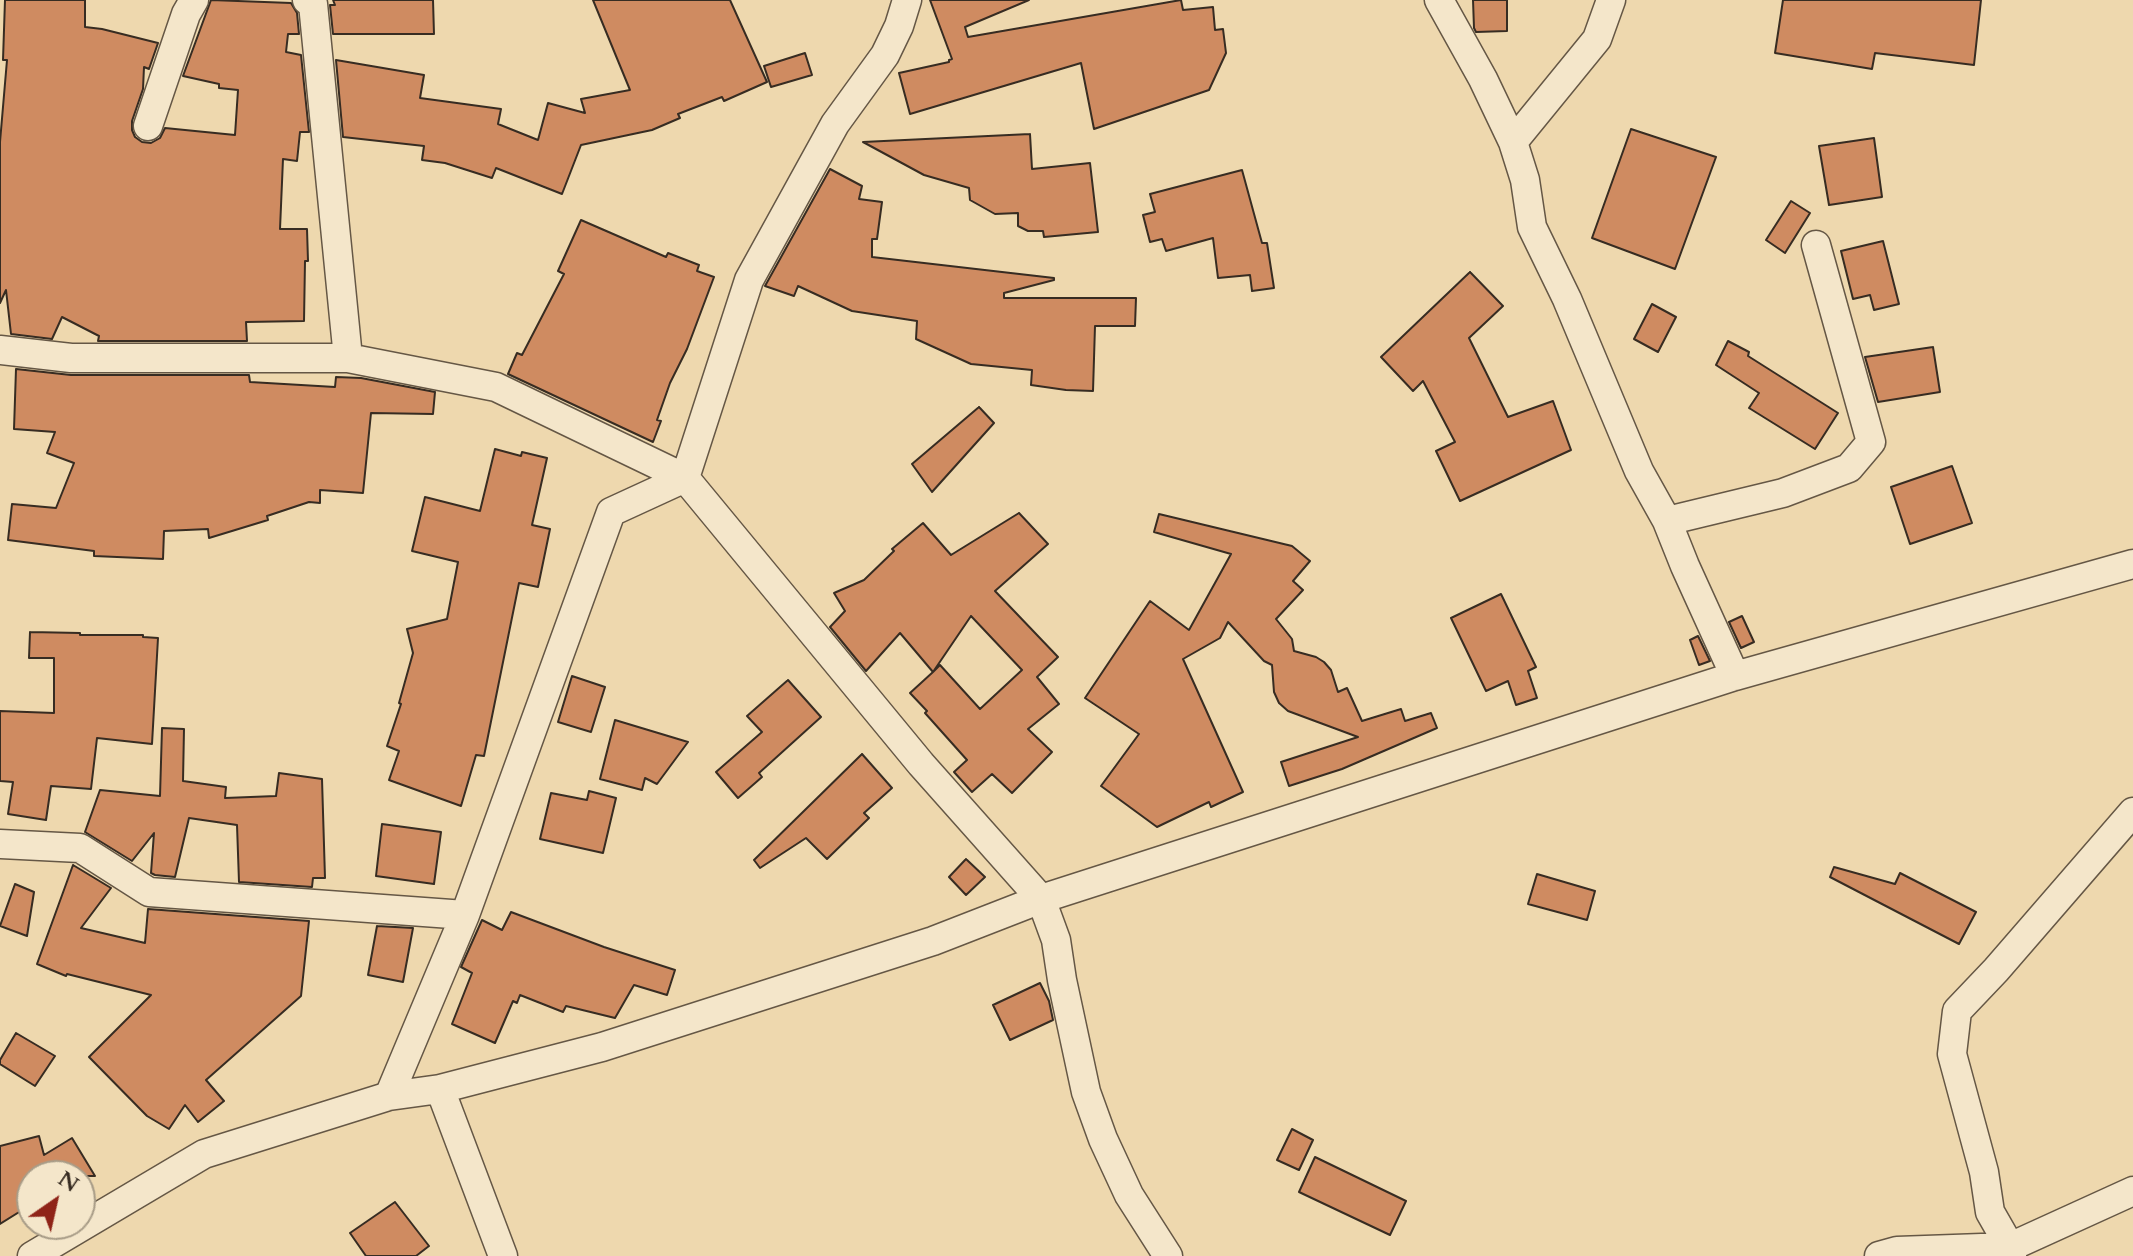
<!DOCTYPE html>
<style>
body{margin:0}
#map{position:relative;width:2133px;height:1256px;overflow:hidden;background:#eed8ae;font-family:Cardo,serif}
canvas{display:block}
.north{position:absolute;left:16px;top:1160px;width:80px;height:80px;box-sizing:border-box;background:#f4e6ca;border:2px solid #a89c87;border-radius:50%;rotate:34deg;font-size:22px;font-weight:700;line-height:32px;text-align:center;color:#372c22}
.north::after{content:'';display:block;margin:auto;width:28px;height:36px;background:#8f2418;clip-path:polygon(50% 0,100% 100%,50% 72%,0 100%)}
</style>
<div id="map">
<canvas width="2133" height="1256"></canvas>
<div class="north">N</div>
</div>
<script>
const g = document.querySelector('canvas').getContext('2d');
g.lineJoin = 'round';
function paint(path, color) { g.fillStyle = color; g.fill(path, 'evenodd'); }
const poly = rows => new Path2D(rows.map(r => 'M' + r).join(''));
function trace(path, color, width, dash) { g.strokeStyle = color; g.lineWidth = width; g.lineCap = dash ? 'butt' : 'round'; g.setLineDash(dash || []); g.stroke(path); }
const building = poly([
 [5,0,85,0,85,27,102,29,158,43,149,69,144,67,143,89,132,121,132,130,135,137,142,142,151,143,160,138,165,128,235,135,238,90,219,88,219,84,183,76,211,0,291,3,297,13,299,34,288,34,286,52,301,55,309,132,300,132,297,161,283,159,280,229,307,229,308,261,305,261,304,321,246,322,247,341,98,341,99,336,62,317,52,339,11,334,6,290,0,303,0,142,7,60,3,60,5,0],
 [333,0,433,0,434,34,333,34,330,5,335,5,333,0],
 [593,0,730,0,767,82,724,101,722,97,678,114,680,118,652,130,581,145,562,194,496,168,492,178,445,163,422,160,424,146,343,137,336,60,424,75,420,98,501,109,498,124,538,140,548,103,585,113,581,99,630,90,593,0],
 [930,0,1029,0,965,27,968,37,1181,0,1183,10,1213,7,1215,30,1223,29,1226,53,1209,90,1094,129,1081,63,910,114,899,73,949,62,949,60,952,59,930,0],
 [1473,0,1507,0,1507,31,1476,32,1474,28,1473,0],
 [1783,0,1981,0,1974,65,1875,53,1872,69,1775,53,1783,0],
 [805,53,812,75,771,87,764,66,805,53],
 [1631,129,1716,157,1675,269,1592,238,1631,129],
 [1030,134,1032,169,1090,163,1098,232,1044,237,1043,231,1028,231,1018,226,1018,213,995,214,970,200,969,188,924,175,863,142,1030,134],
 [1874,138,1882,197,1829,205,1819,146,1874,138],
 [830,169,862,186,859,199,882,202,877,239,872,239,872,257,1054,278,1054,280,1004,293,1004,298,1136,298,1135,326,1095,326,1093,391,1066,390,1031,385,1032,370,971,364,916,339,917,321,852,311,798,286,794,296,765,286,830,169],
 [1242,170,1262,243,1267,243,1274,288,1252,291,1250,275,1218,278,1213,238,1166,251,1162,239,1150,242,1143,215,1155,212,1150,194,1242,170],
 [1791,201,1810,213,1785,253,1766,240,1791,201],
 [581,220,666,257,668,253,699,265,697,271,714,277,687,349,670,383,657,420,661,421,653,442,508,374,517,353,522,355,564,274,558,271,581,220],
 [1883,241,1899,304,1874,310,1870,295,1853,299,1841,251,1883,241],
 [1470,272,1503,306,1469,338,1508,417,1553,401,1571,450,1460,501,1436,451,1455,442,1423,381,1413,391,1381,357,1470,272],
 [1652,304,1676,317,1658,352,1634,339,1652,304],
 [1728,341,1749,352,1748,356,1838,413,1815,449,1749,408,1759,393,1716,365,1728,341],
 [1933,347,1940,392,1878,402,1865,357,1933,347],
 [16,369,71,375,249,375,250,382,335,387,336,377,361,378,435,392,433,414,371,413,363,493,320,490,320,503,309,502,267,516,268,520,209,538,208,529,164,531,163,559,94,556,94,551,8,540,12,504,56,508,74,463,47,453,55,432,14,429,16,369],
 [979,407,994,423,932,492,912,464,979,407],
 [495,449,521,456,522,452,547,458,532,525,550,529,538,587,519,583,484,756,476,755,461,806,389,780,399,751,387,746,401,704,399,703,413,653,407,629,447,619,458,562,412,551,425,497,480,511,495,449],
 [1952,466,1972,523,1910,544,1891,487,1952,466],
 [1019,513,1048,544,995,591,1058,657,1037,677,1059,704,1028,729,1052,752,1012,793,992,774,972,792,954,772,967,760,925,713,927,711,910,693,933,672,900,633,866,671,830,627,845,611,834,593,864,580,894,551,892,549,923,523,951,555,1019,513],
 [971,616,1022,670,980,709,940,665,933,672,971,616],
 [1159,514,1292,546,1310,561,1293,581,1303,590,1276,619,1292,639,1294,651,1316,657,1324,662,1331,670,1338,692,1347,688,1362,721,1401,709,1405,721,1431,713,1437,728,1342,769,1289,786,1281,762,1358,737,1288,711,1279,703,1274,692,1272,665,1264,661,1228,622,1220,638,1183,659,1243,792,1211,807,1209,802,1157,827,1101,786,1139,734,1085,698,1150,601,1189,630,1231,554,1154,532,1159,514],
 [1501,594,1536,667,1528,671,1537,698,1516,705,1508,681,1486,691,1451,618,1501,594],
 [1742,616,1754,642,1741,648,1729,622,1742,616],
 [30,632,80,633,80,635,143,635,143,637,158,638,152,744,97,738,91,789,51,786,46,820,8,814,13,782,0,781,0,711,54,713,54,658,29,658,30,632],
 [1698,636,1710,661,1699,665,1690,640,1698,636],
 [572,676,605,687,591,732,558,722,572,676],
 [788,680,821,717,759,773,762,777,738,798,716,772,762,732,747,716,788,680],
 [615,720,688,742,657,784,645,778,642,790,600,779,615,720],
 [162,728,184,729,183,781,226,787,225,798,276,796,279,773,322,779,325,878,313,878,312,887,239,882,237,825,189,818,175,877,155,875,151,873,154,833,132,861,85,832,100,790,160,796,162,728],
 [862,754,892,788,864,813,869,818,827,859,806,838,760,868,754,860,862,754],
 [589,791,616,798,603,853,540,839,551,793,587,800,589,791],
 [382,824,441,832,434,884,376,876,382,824],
 [966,859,985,877,966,895,949,877,966,859],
 [73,865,111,888,81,928,145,943,148,909,309,921,301,996,206,1080,224,1101,198,1122,185,1105,169,1129,147,1116,89,1057,151,995,67,974,66,976,37,964,73,865],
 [1834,867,1895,884,1900,873,1976,912,1959,944,1830,877,1834,867],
 [1537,874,1595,891,1587,920,1528,904,1537,874],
 [15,884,34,892,27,936,0,926,15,884],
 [511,912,604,947,675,970,667,995,634,985,615,1018,566,1006,563,1012,520,995,517,1003,513,1001,495,1043,452,1024,472,973,461,967,482,920,502,930,511,912],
 [377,926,413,928,403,982,368,975,377,926],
 [1040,983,1049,1001,1053,1020,1010,1040,993,1005,1040,983],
 [16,1033,55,1056,35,1086,0,1064,0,1060,16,1033],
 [1292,1129,1313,1140,1299,1170,1277,1160,1292,1129],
 [39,1136,44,1155,72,1138,95,1176,32,1176,32,1204,0,1224,0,1146,39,1136],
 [1315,1157,1406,1201,1390,1235,1299,1192,1315,1157],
 [395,1202,429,1246,416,1256,366,1256,350,1233,395,1202]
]);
paint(building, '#cf8b61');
trace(building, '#372c22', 2);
const minor = poly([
 [307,0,313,4,348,358],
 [1439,0,1483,79,1513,142,1525,180,1532,227,1567,299,1639,471,1667,521,1685,566,1735,676],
 [148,126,186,14,194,0],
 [1513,142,1597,39,1611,0],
 [0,350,71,358,348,358,496,387,685,478,921,764,1041,899,1056,940,1062,980,1086,1092,1103,1139,1129,1195,1168,1256],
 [1667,521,1783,493,1849,468,1871,442,1816,245],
 [0,844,80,848,149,892,465,915],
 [440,1089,503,1256],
 [389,1096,465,915,611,512,685,478,749,280,835,124,885,55,899,26,907,0],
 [32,1256,204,1154,389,1096,440,1089,602,1047,933,941,1041,899,1735,676,2133,564],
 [1879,1256,1897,1251,2010,1247,2133,1191],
 [2012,1256,2010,1247,1990,1212,1984,1172,1952,1054,1957,1011,1996,970,2133,812]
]);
trace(minor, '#655745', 31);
trace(minor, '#f4e6ca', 28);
</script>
